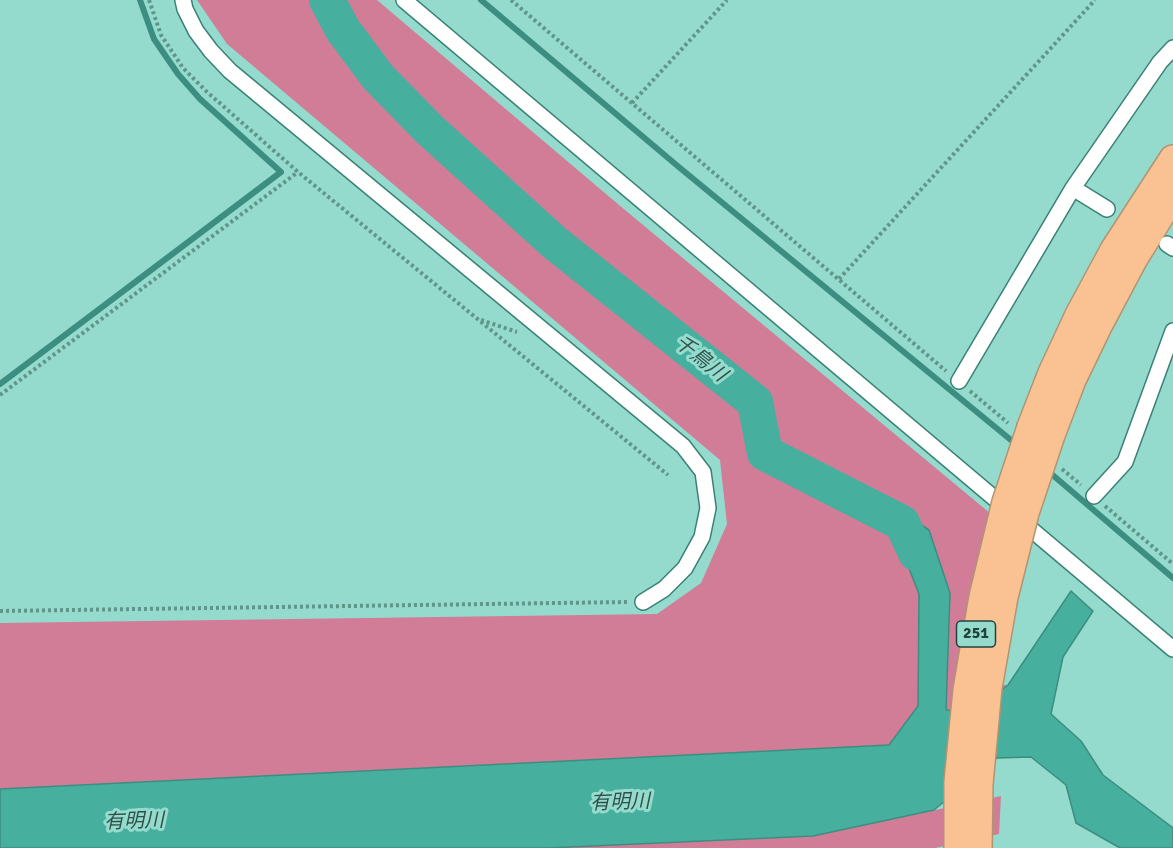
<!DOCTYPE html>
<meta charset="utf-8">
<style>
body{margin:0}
canvas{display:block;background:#94dbcd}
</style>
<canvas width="1173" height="848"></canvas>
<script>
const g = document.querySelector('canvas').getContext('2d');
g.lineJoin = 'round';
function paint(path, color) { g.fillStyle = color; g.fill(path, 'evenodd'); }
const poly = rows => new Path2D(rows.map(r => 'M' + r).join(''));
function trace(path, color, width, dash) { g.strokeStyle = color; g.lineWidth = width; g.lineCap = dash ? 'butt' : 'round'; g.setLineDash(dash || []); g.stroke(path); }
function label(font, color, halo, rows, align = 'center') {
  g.font = font + ' Signika,"Noto Sans JP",sans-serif'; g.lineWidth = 6; g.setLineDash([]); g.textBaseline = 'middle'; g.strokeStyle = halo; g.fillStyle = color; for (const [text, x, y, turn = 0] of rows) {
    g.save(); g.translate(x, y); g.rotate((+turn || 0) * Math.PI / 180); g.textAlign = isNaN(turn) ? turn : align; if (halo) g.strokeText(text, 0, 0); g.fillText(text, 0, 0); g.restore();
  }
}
paint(poly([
 [197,0,377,0,619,205,991,514,982,684,1008,685,973,711,946,710,950,593,929,531,883,500,919,594,918,706,889,745,0,789,0,623,657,614,701,583,727,524,720,460,227,44],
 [1001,796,999,834,935,848,548,848,813,836]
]), '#d27d97');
const water = poly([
 [882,499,929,530,950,593,946,710,973,711,1008,685,1071,591,1093,611,1063,657,1051,714,1081,741,1103,775,1173,828,1173,848,1120,848,1076,823,1066,785,1031,757,997,758,934,810,813,836,548,848,0,848,0,789,889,745,918,706,919,594,882,499]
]);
paint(water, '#46af9e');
trace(water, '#3c8e81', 1.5);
trace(poly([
 [481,0,680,168,1017,445],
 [0,384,281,172,200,99,178,74,154,39,140,0],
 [1048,471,1173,578]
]), '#3c8e81', 6);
trace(poly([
 [327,0,343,30,378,77,430,130,555,243,755,402,765,453,902,523,916,553]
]), '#46af9e', 36);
const minor = poly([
 [183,0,185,9,196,31,211,51,230,71,683,446,703,472,708,508,702,537,685,568,664,589,643,602],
 [404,0,1173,649],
 [1073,188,1107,209],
 [1167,244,1173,248],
 [959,381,1073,188,1160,62,1173,48],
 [1094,496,1125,462,1173,331]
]);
const motorway = poly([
 [1031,427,1052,373,1079,315,1114,250,1173,159],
 [1051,435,1072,380,1098,326,1133,260,1173,195]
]);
trace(minor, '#3b8276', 18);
trace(motorway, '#af9574', 30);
trace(poly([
 [149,0,161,35,183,68,206,91,298,172,668,475],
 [511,0,946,371],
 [632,103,727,0],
 [839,279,1095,0],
 [481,320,517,332],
 [970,391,1008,423],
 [0,395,298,172],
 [1062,469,1081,485],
 [1105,506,1173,564],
 [0,611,627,602]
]), '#60958a', 4, [3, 3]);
trace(minor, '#fff', 15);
trace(motorway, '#fac192', 27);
const motorwayBridge = poly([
 [958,848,958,782,967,690,983,597,1006,502,1031,427],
 [978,848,979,784,988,688,1004,597,1025,513,1051,435]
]);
trace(motorwayBridge, '#af9574', 30, []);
trace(motorwayBridge, '#fac192', 27);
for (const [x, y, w] of [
 [976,634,39]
]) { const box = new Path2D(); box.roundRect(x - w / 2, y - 13, w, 26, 4.5); g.fillStyle = '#94dbcd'; g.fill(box); trace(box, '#24423c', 1.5); }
label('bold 16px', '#24423c', null, [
 ["251",976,634]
]);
label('italic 20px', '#30504a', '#94dbcd', [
 ["千鳥川",700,359,39],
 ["有明川",620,803,-2],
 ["有明川",134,822,-2]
]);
</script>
